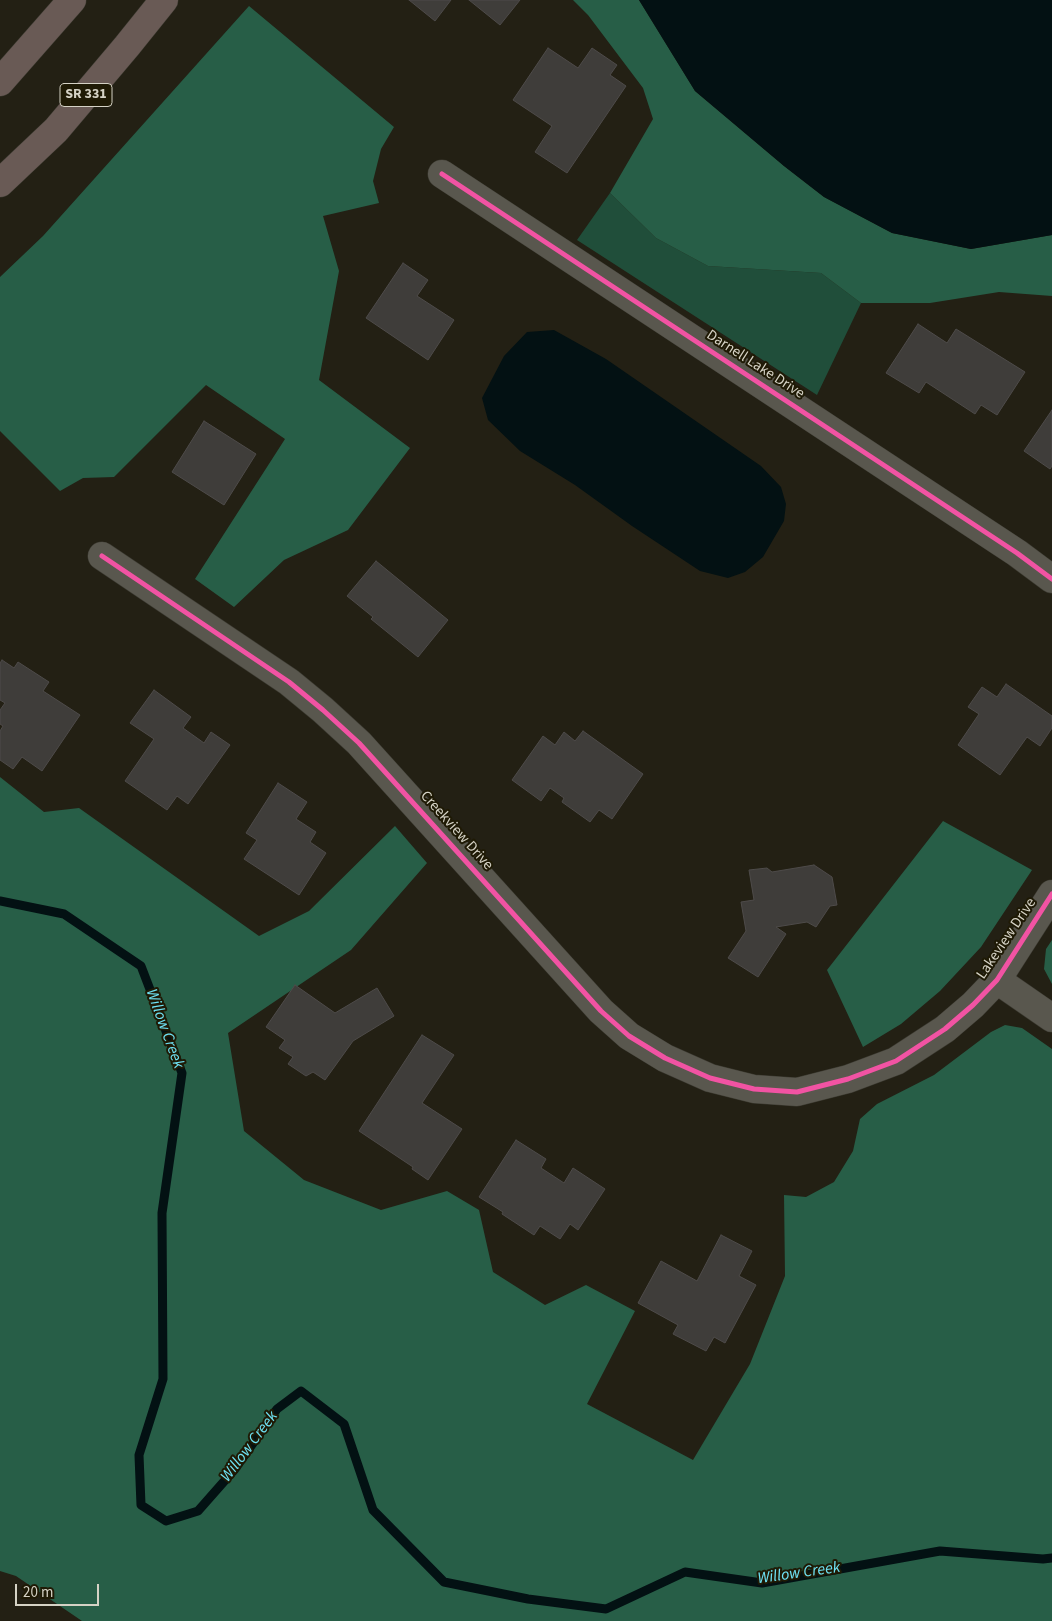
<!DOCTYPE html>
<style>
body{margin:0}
#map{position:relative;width:1052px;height:1621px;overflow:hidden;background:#232014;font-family:"Source Sans 3",sans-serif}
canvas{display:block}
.scale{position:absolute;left:15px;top:1584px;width:84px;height:22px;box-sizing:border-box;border:2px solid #d5d2c5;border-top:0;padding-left:6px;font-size:15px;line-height:18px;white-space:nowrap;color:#d5d2c5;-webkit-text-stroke:4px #1f1a05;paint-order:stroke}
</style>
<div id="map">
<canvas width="1052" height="1621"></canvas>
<div class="scale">20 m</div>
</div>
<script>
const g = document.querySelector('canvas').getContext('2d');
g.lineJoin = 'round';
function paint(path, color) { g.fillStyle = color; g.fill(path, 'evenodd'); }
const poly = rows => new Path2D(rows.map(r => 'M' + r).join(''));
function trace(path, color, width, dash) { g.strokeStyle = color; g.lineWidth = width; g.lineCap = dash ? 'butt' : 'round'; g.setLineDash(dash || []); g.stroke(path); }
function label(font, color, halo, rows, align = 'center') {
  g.font = font + ' "Source Sans 3",sans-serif'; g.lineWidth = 4; g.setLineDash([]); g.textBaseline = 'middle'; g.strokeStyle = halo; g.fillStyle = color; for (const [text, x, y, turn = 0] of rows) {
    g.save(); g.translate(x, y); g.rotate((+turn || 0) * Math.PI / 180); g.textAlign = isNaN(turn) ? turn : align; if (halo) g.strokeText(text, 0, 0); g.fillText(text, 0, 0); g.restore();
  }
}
paint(poly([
 [610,193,656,238,708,266,821,273,861,303,817,395,577,240]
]), '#204e3a');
paint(poly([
 [573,0,639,0,695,91,784,166,824,197,892,233,971,249,1052,235,1052,296,999,292,930,303,861,303,821,273,708,266,656,238,610,193,653,119,643,88,588,15],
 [249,6,394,127,381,149,373,181,379,203,323,216,339,271,319,380,410,448,348,530,284,560,234,607,195,579,285,439,206,385,114,477,83,478,60,491,0,431,0,277,43,236],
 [0,777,44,812,79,808,259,936,309,911,395,826,427,863,351,950,228,1033,244,1131,304,1180,381,1210,447,1191,479,1210,493,1272,545,1305,586,1285,635,1311,587,1404,693,1460,750,1364,785,1276,784,1195,806,1197,834,1182,853,1151,860,1119,877,1104,934,1075,991,1032,1005,1025,1022,1028,1052,1049,1052,1621,82,1621,16,1576,0,1571],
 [943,821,1032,870,981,947,940,991,901,1024,863,1047,827,970],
 [1052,940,1052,984,1044,969,1046,949]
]), '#275e47');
paint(poly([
 [639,0,1052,0,1052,235,971,249,892,233,824,197,784,166,695,91],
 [554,330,606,359,761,466,781,487,786,504,784,521,763,557,745,572,728,578,700,571,632,526,575,485,520,451,488,420,482,398,504,356,527,332]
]), '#031113');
trace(poly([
 [0,901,64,914,141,966,182,1073,162,1213,163,1379,139,1455,141,1505,166,1521,198,1511,235,1469,277,1409,301,1391,344,1424,373,1510,444,1582,528,1599,606,1609,685,1572,762,1583,940,1551,1043,1559,1052,1558]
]), '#031113', 9);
const building = poly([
 [409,0,451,0,435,21,409,0],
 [469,0,520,0,500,25,469,0],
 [548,48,578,68,592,48,617,65,610,75,626,86,567,173,535,152,552,126,513,100,548,48],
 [403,263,428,280,417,296,454,320,428,360,366,318,403,263],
 [918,324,947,343,956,329,1025,372,997,415,981,405,975,414,926,382,919,393,886,373,918,324],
 [1052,410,1052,466,1050,469,1024,451,1052,410],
 [204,421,256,454,224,505,172,472,204,421],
 [376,561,448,620,418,657,371,619,373,617,347,596,376,561],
 [2,660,14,668,18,662,49,682,43,691,80,715,42,771,22,757,13,769,0,760,0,731,3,726,0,724,0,710,5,703,0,700,0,663,2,660],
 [1006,684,1052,716,1052,728,1040,746,1027,737,1000,775,958,745,979,714,968,707,982,687,997,697,1006,684],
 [154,690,191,717,183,728,204,743,211,732,230,745,188,804,177,796,167,810,125,781,154,739,130,723,154,690],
 [583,731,643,774,612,819,599,810,590,822,562,802,564,798,550,788,541,801,512,780,543,736,555,745,564,732,575,741,583,731],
 [278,783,307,802,296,819,316,832,310,842,326,853,299,895,244,859,257,840,246,833,278,783],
 [814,865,832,877,837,905,830,906,816,927,807,922,776,927,786,934,758,977,728,958,746,931,741,902,754,900,749,870,767,868,772,872,814,865],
 [295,985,335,1013,377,988,394,1016,353,1041,325,1080,313,1072,306,1076,288,1064,293,1057,279,1048,285,1040,266,1027,295,985],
 [422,1035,454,1055,422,1103,462,1129,428,1180,412,1169,413,1167,359,1131,422,1035],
 [516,1140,546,1159,541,1168,564,1183,573,1168,605,1189,578,1230,570,1224,560,1239,540,1226,534,1235,502,1214,503,1212,479,1197,516,1140],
 [721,1235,752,1251,739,1276,756,1285,725,1343,714,1337,706,1351,673,1334,678,1325,638,1303,661,1261,697,1281,721,1235]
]);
paint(building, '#3f3d3a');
trace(building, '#4e4b4a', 1);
const street = poly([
 [442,174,1017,553,1052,579],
 [102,556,289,682,323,710,359,743,601,1011,629,1036,665,1058,710,1078,754,1089,797,1092,848,1079,896,1061,945,1029,973,1005,997,980,1052,894],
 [997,980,1052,1018]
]);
const highway = poly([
 [0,82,72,0],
 [0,183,56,130,127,46,164,0]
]);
trace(street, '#3c3a31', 29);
trace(highway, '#3c3a31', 29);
trace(street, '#59574e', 28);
trace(highway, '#695a55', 28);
trace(poly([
 [442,174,1017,553,1052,579],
 [102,556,289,682,323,710,359,743,601,1011,629,1036,665,1058,710,1078,754,1089,797,1092,848,1079,896,1061,945,1029,973,1005,997,980,1052,894]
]), '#f153a3', 5);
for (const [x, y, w] of [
 [86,95,52]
]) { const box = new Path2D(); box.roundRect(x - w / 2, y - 11.5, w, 23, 4); g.fillStyle = '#1f1a05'; g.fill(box); trace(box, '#d5d2c5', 1); }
label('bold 14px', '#d5d2c5', null, [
 ["SR 331",86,95]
]);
label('15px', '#d5d2c5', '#1f1a05', [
 ["Darnell Lake Drive",755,365,33],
 ["Creekview Drive",456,831,48],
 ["Lakeview Drive",1007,939,-56]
]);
label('italic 16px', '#6ee2f4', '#1f1a05', [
 ["Willow Creek",164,1029,70],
 ["Willow Creek",250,1447,-53],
 ["Willow Creek",799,1574,-8]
]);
</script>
